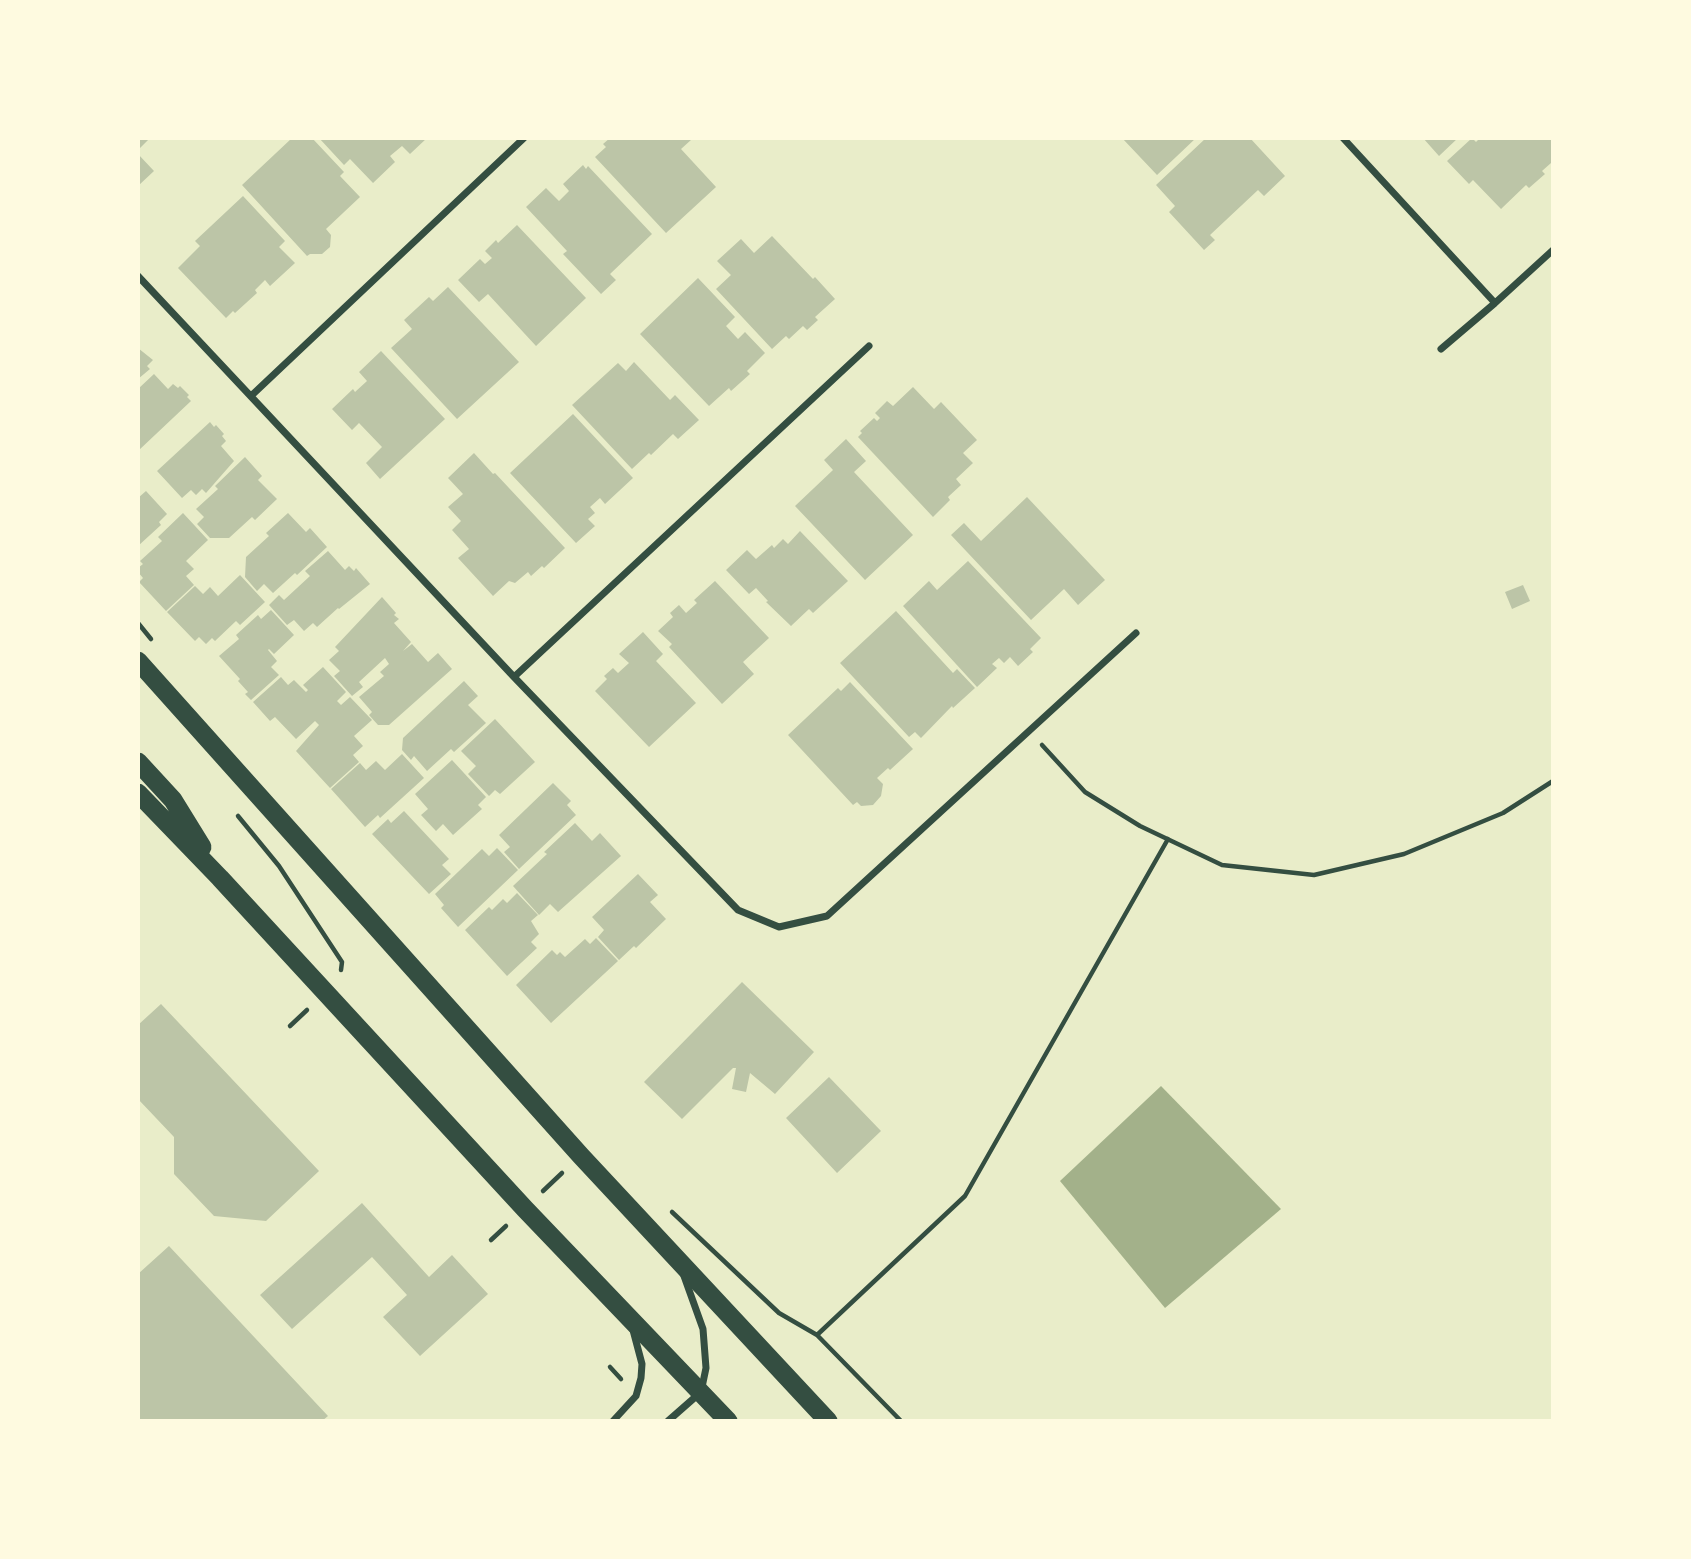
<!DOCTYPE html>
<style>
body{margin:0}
#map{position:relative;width:1691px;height:1559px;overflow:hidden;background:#e9edc9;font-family:Figtree,sans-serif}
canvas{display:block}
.frame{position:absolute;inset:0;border:140px solid #fefae0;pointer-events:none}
</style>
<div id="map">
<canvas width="1691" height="1559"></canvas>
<div class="frame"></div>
</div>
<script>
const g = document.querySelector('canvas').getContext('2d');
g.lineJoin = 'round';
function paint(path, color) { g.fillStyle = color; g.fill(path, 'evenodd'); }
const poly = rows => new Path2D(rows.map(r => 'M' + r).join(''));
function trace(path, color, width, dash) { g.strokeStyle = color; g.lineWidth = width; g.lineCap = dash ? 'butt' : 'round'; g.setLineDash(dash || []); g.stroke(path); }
paint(poly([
 [1161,1086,1281,1209,1165,1308,1060,1181]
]), '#a3b18a');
paint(poly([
 [138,138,150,138,138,150],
 [292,138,312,138,344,172,340,176,360,197,326,229,331,235,330,247,322,254,310,254,307,256,242,185],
 [319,138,427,138,410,154,402,146,390,156,395,162,373,183,350,159,344,165],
 [610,138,690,138,691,140,681,149,716,187,666,233,595,157,606,147,603,144],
 [1122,138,1196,138,1157,175],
 [1206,138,1250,138,1285,176,1264,196,1258,190,1210,235,1215,240,1204,250,1169,212,1175,206,1156,185],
 [1423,138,1458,138,1439,156],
 [1472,138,1476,142,1480,138,1553,138,1553,164,1551,163,1542,171,1545,174,1529,188,1526,185,1501,209,1473,180,1469,184,1447,161],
 [138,154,154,171,138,186],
 [583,165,586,169,588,166,652,234,610,274,616,280,601,294,563,254,567,251,526,207,546,188,559,201,569,191,563,184],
 [243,196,285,241,279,247,295,263,270,286,265,280,255,290,257,293,235,313,233,311,226,318,178,268,200,246,195,241],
 [517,225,586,298,536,346,488,294,479,302,458,280,480,259,485,264,492,258,485,251,496,240,498,243],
 [772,236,813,279,815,277,835,299,815,317,818,320,807,330,803,326,789,339,786,336,772,349,716,289,731,275,717,261,741,239,754,253],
 [698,278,735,317,726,326,738,339,745,332,765,353,747,371,750,374,731,391,729,388,709,406,640,334],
 [448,287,519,362,457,419,391,348,412,329,404,320,429,297,433,301],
 [138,348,153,360,147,366,150,369,138,379],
 [381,351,445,419,380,479,366,463,382,447,359,423,352,430,332,409,353,389,355,392,367,381,359,372],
 [634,362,670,400,675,395,699,420,678,439,673,434,651,455,649,453,632,469,572,405,618,363,626,371],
 [154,374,168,389,173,384,178,388,180,386,189,395,187,397,191,401,138,451,138,389],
 [913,387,934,409,941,402,977,440,963,453,973,463,956,479,961,485,948,497,950,500,933,517,858,437,862,433,860,431,874,418,877,421,880,418,875,413,887,401,893,406],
 [573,414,633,478,605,504,600,498,590,507,595,513,588,519,595,526,576,543,510,473],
 [210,422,214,427,216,425,224,434,222,436,226,441,221,446,234,461,206,493,202,489,196,495,191,490,182,498,157,471],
 [846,439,866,461,854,472,913,535,865,580,795,506,833,470,824,460],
 [474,453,493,474,495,473,565,548,544,568,542,566,531,576,528,572,515,583,509,581,493,596,458,558,469,549,452,530,461,521,448,507,463,494,448,478],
 [245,457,262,476,258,480,277,499,255,520,252,517,229,538,210,538,197,524,204,517,196,509,218,489,215,486],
 [146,491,167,514,159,522,161,525,138,546,138,498],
 [1027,497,1105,580,1078,605,1064,589,1031,620,951,535,964,523,981,541],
 [183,513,208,540,186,561,194,569,186,576,194,585,166,611,139,582,143,578,138,572,138,568,143,564,140,561,162,541,158,537],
 [288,513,306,532,310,528,327,547,297,575,295,573,273,593,264,584,257,591,245,577,246,557,269,536,266,533],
 [800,531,848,581,813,613,809,609,791,626,766,602,768,601,756,588,749,594,726,570,747,550,756,559,772,545,774,548,783,539,788,544],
 [328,551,345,570,349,566,354,571,356,568,370,584,339,609,338,608,317,627,313,623,304,631,294,620,287,625,269,605,279,595,284,600,310,576,305,571],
 [968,561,1041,638,1030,649,1033,652,1018,666,1010,657,1004,663,999,658,992,664,997,668,977,687,903,606,929,581,937,590],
 [240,575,265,602,240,625,236,621,215,641,212,638,206,644,199,637,195,641,167,612,195,586,203,594,210,587,218,596],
 [715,581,769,638,743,662,754,674,722,704,669,647,672,644,658,631,673,617,670,613,679,605,686,613,697,603,694,600],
 [1523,585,1530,601,1512,609,1505,592],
 [382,597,396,613,394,615,399,619,394,623,411,642,403,651,412,644,428,662,438,653,452,669,389,725,378,725,369,715,372,712,359,697,384,676,380,672,389,664,385,658,359,682,363,687,352,696,334,676,340,671,329,660,339,651,335,647],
 [271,610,294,635,274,654,269,649,268,650,277,661,271,667,279,675,251,700,245,694,248,692,238,681,240,679,219,656,239,639,236,635,258,615,261,619],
 [896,611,953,673,957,669,975,688,953,708,952,706,921,738,915,732,909,737,840,663],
 [643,632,663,654,656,661,696,703,649,747,595,691,607,679,604,676,613,668,618,673,629,663,619,654],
 [323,667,346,692,337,701,341,705,350,697,372,720,354,736,363,746,353,755,359,762,330,788,296,751,319,725,315,721,296,739,275,717,270,721,253,702,281,677,288,685,294,680,306,692,308,690,303,685],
 [464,681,478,696,468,705,486,723,454,752,451,749,427,771,414,756,411,760,402,750,403,738],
 [850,682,913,749,890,770,888,768,877,778,883,784,881,796,873,805,861,806,857,802,853,805,788,735,838,688,841,691],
 [495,719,535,762,500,794,495,790,489,796,468,774,476,766,461,751],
 [402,754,424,778,380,818,378,815,365,827,331,789,360,763,366,770,376,761,385,770],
 [452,760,486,797,478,805,482,809,453,835,443,824,436,831,421,815,428,809,415,794],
 [553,783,571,801,567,805,576,815,519,869,504,852,510,847,499,835],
 [404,811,449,859,442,865,451,874,429,894,372,834,388,819,391,823],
 [575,823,592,841,600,833,621,856,558,912,550,904,539,915,513,886,547,854,544,852],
 [497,848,518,870,458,927,441,908,444,905,435,894,482,849,489,856],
 [638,874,658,895,650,902,666,919,636,948,634,946,619,960,598,937,604,930,592,917],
 [517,893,538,915,531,921,539,934,531,942,537,948,507,976,465,930,489,907,492,910,503,899,507,903],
 [596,938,618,961,551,1023,516,985,552,950,557,955,560,952,565,957,585,939,590,944],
 [742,982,814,1052,775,1094,750,1073,746,1092,732,1089,736,1068,733,1068,682,1119,644,1082],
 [161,1004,319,1171,266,1221,214,1216,174,1174,174,1137,138,1099,138,1025],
 [829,1077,881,1131,837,1173,786,1118],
 [362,1203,429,1277,452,1255,488,1294,420,1356,383,1317,407,1295,372,1257,292,1329,260,1295],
 [169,1246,328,1416,322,1421,138,1421,138,1274]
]), '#bcc5a7');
trace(poly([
 [138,623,151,639],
 [1042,745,1085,792,1140,826,1222,865,1314,875,1404,854,1503,813,1553,781],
 [238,816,279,866,342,962,341,970],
 [290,1026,307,1010],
 [543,1191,562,1173],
 [672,1212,779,1313,817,1335,901,1421],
 [491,1240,506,1226],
 [817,1335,965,1196,1168,839],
 [610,1367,621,1379]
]), '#344e41', 4.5);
trace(poly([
 [1343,138,1495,303],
 [138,276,514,677,738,910,779,927,827,916,1136,633],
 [1441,349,1495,303,1553,250],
 [251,396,524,138],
 [514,677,869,346],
 [613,1421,636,1396,641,1378,642,1364,633,1330],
 [668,1421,701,1392,706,1368,703,1329,684,1276]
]), '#344e41', 7);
trace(poly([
 [138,661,581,1156,828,1421],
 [138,762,173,800,202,847],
 [138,793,220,878,525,1209,728,1421]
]), '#344e41', 19);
</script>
